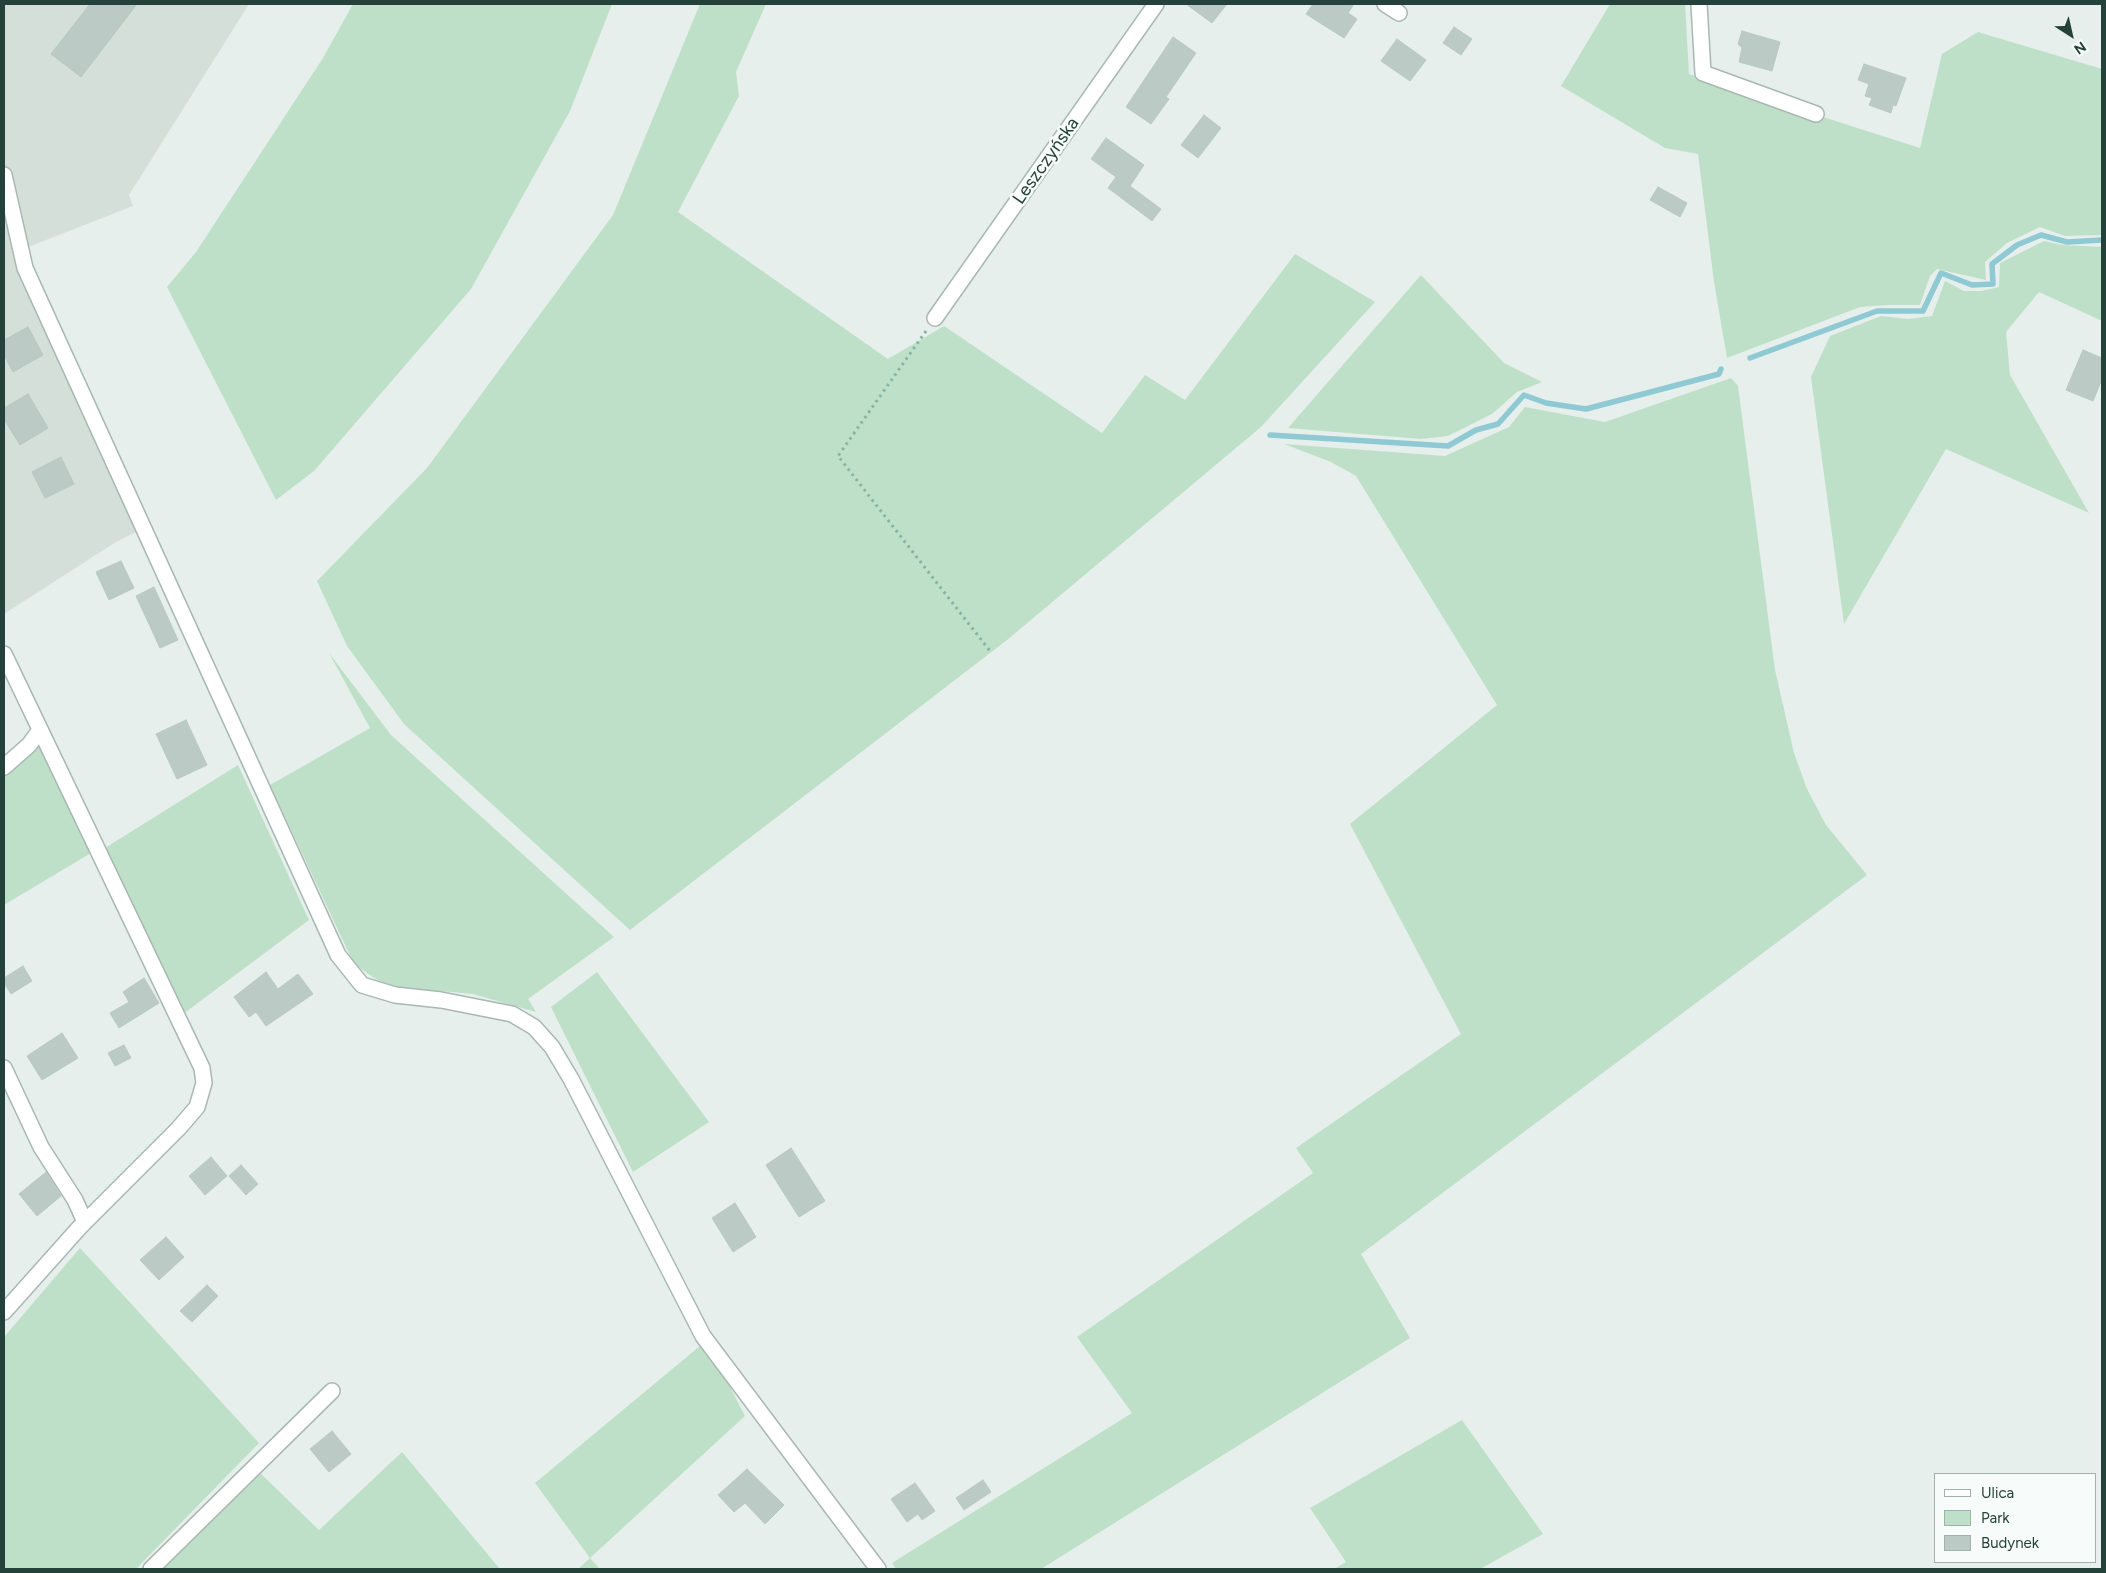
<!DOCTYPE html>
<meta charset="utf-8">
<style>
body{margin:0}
#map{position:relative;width:2106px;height:1573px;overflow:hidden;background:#e6efeb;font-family:Figtree,sans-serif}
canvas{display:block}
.frame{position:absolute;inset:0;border:5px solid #24423a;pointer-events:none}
.legend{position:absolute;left:1934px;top:1473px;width:162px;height:90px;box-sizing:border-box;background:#f7fbf9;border:1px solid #a3b1ad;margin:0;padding:6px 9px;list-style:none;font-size:15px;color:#24423a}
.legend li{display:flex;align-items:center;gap:10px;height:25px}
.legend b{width:25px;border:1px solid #a3b1ad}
.north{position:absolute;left:2046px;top:10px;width:50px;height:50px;-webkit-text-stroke:4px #f7fbf9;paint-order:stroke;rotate:145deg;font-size:14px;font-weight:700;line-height:20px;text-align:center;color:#24423a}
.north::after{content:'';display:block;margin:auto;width:18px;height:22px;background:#24423a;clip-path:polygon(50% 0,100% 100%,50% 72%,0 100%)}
</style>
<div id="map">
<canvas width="2106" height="1573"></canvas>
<div class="frame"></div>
<ul class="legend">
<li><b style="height:6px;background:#fff"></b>Ulica</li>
<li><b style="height:14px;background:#bfe0c8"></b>Park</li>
<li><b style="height:14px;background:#bbcac4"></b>Budynek</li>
</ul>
<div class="north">N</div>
</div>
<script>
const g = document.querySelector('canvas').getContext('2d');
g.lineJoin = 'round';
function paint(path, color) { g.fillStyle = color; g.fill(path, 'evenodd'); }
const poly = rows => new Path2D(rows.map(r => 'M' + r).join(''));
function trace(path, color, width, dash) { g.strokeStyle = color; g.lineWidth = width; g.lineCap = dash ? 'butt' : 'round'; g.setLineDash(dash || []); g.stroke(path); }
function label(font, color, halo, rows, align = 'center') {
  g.font = font + ' Figtree,sans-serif'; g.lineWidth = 5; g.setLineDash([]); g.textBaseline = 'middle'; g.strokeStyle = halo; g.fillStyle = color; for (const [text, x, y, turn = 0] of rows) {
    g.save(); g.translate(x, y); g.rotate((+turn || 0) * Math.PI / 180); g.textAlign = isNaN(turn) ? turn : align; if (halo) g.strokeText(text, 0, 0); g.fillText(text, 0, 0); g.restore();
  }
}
paint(poly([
 [4,4,249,4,129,195,133,206,28,247,30,262,144,528,116,542,4,614]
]), '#d4dfda');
paint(poly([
 [353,4,612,4,570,111,471,289,314,471,276,500,167,287,196,252,323,58],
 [700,4,766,4,736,72,739,96,678,212,888,359,944,326,1102,433,1145,375,1185,400,1295,254,1375,302,1261,427,1007,640,630,930,404,724,347,646,317,581,427,468,613,215],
 [1610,4,1685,4,1689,74,1920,148,1942,54,1978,32,2102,69,2102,235,2065,236,2040,227,2007,243,1985,262,1986,280,1937,269,1930,276,1920,305,1889,305,1860,307,1727,358,1714,282,1698,154,1665,148,1561,86],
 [2044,241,2063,245,2102,247,2102,321,2039,292,2006,332,2010,375,2089,513,1946,449,1844,624,1811,377,1830,336,1881,316,1908,319,1932,316,1945,281,1964,291,1981,291,1999,287,2000,263],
 [1421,275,1504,363,1542,382,1517,392,1492,414,1448,436,1421,439,1288,428],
 [1731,378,1738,386,1775,670,1794,753,1807,789,1826,825,1867,875,1361,1254,1410,1338,1041,1569,896,1569,892,1563,1132,1413,1077,1337,1313,1173,1296,1148,1461,1034,1350,824,1497,705,1356,476,1331,462,1284,444,1445,456,1509,427,1525,407,1605,422],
 [329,653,391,735,614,937,528,999,536,1012,473,994,386,986,354,964,270,785,370,728],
 [41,744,91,853,4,905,4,771],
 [238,765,309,920,183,1014,105,848],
 [597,972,709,1122,633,1172,551,1007],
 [80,1248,259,1443,136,1569,4,1569,4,1337],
 [706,1341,745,1416,590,1558,600,1569,578,1569,590,1558,535,1483],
 [1462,1420,1543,1534,1480,1569,1334,1569,1346,1562,1310,1508],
 [402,1452,500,1569,158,1569,258,1471,319,1530]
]), '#bfe0c8');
trace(poly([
 [1750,358,1877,311,1923,311,1941,273,1972,285,1993,284,1992,264,2017,245,2041,235,2067,242,2102,240],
 [1270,435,1448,446,1476,430,1498,424,1524,395,1546,403,1586,409,1719,374,1721,369]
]), '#8ec9d4', 5.5);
const building = poly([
 [90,4,137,4,81,77,51,54,90,4],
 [1186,4,1227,4,1212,23,1186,4],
 [1313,4,1354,4,1348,13,1357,19,1344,38,1306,14,1313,4],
 [1454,27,1472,39,1461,55,1443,43,1454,27],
 [1742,31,1780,42,1772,71,1739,62,1742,48,1738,44,1742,31],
 [1173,37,1196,53,1166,97,1169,99,1151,124,1126,107,1173,37],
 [1397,39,1426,60,1410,81,1381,61,1397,39],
 [1864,64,1906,78,1896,106,1893,105,1891,113,1869,105,1872,98,1865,96,1869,84,1858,80,1864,64],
 [1204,115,1221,128,1198,158,1181,145,1204,115],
 [1106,138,1144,165,1130,186,1161,209,1152,221,1108,188,1116,177,1091,159,1106,138],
 [1658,187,1687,203,1680,217,1650,200,1658,187],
 [28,327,43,355,13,372,4,355,4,340,28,327],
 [2083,350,2102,358,2102,379,2093,401,2066,390,2083,350],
 [28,394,48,428,20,445,4,419,4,408,28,394],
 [61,457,74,484,45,498,32,472,61,457],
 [121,561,134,588,109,600,96,572,121,561],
 [154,587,178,640,160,648,136,596,154,587],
 [186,720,207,765,177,779,156,734,186,720],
 [23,966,32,981,11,994,4,983,4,978,23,966],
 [266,972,278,989,298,974,313,994,266,1026,256,1012,249,1017,234,997,266,972],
 [144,978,159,1003,119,1028,110,1013,129,1002,123,992,144,978],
 [62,1033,78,1058,42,1080,27,1056,62,1033],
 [124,1045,131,1058,115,1066,108,1053,124,1045],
 [791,1148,825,1201,799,1217,766,1165,791,1148],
 [211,1157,227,1176,205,1195,189,1176,211,1157],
 [241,1165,258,1184,246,1195,229,1176,241,1165],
 [46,1172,61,1196,37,1216,19,1194,46,1172],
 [735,1203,756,1237,733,1252,712,1218,735,1203],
 [166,1237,184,1257,159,1280,140,1260,166,1237],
 [207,1285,218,1296,192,1322,180,1311,207,1285],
 [332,1431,351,1454,329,1472,310,1449,332,1431],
 [747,1469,784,1505,765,1524,745,1503,734,1512,718,1495,747,1469],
 [983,1480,991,1492,964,1510,956,1498,983,1480],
 [915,1483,935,1511,922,1520,918,1514,907,1522,891,1499,915,1483]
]);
paint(building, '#bbcac4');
trace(building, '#b8c9c2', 1);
const minor = poly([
 [1385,4,1399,13],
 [1699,4,1703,73,1816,114],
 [4,175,25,268,338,955,362,985,395,995,441,1000,512,1014,534,1027,552,1047,571,1079,703,1336,878,1569],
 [935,318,1156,4],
 [4,654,202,1068,204,1083,197,1107,179,1128,79,1228,4,1312],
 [4,767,29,745,40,730],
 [4,1068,41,1147,75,1200,85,1222],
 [151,1569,332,1391]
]);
trace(minor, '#a8b8b2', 18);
trace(poly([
 [926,331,838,456,990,651]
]), '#86b3a5', 3, [2.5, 4]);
trace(minor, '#fff', 15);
label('18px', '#24423a', '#f7fbf9', [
 ["Leszczyńska",1046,161,-55]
]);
</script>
